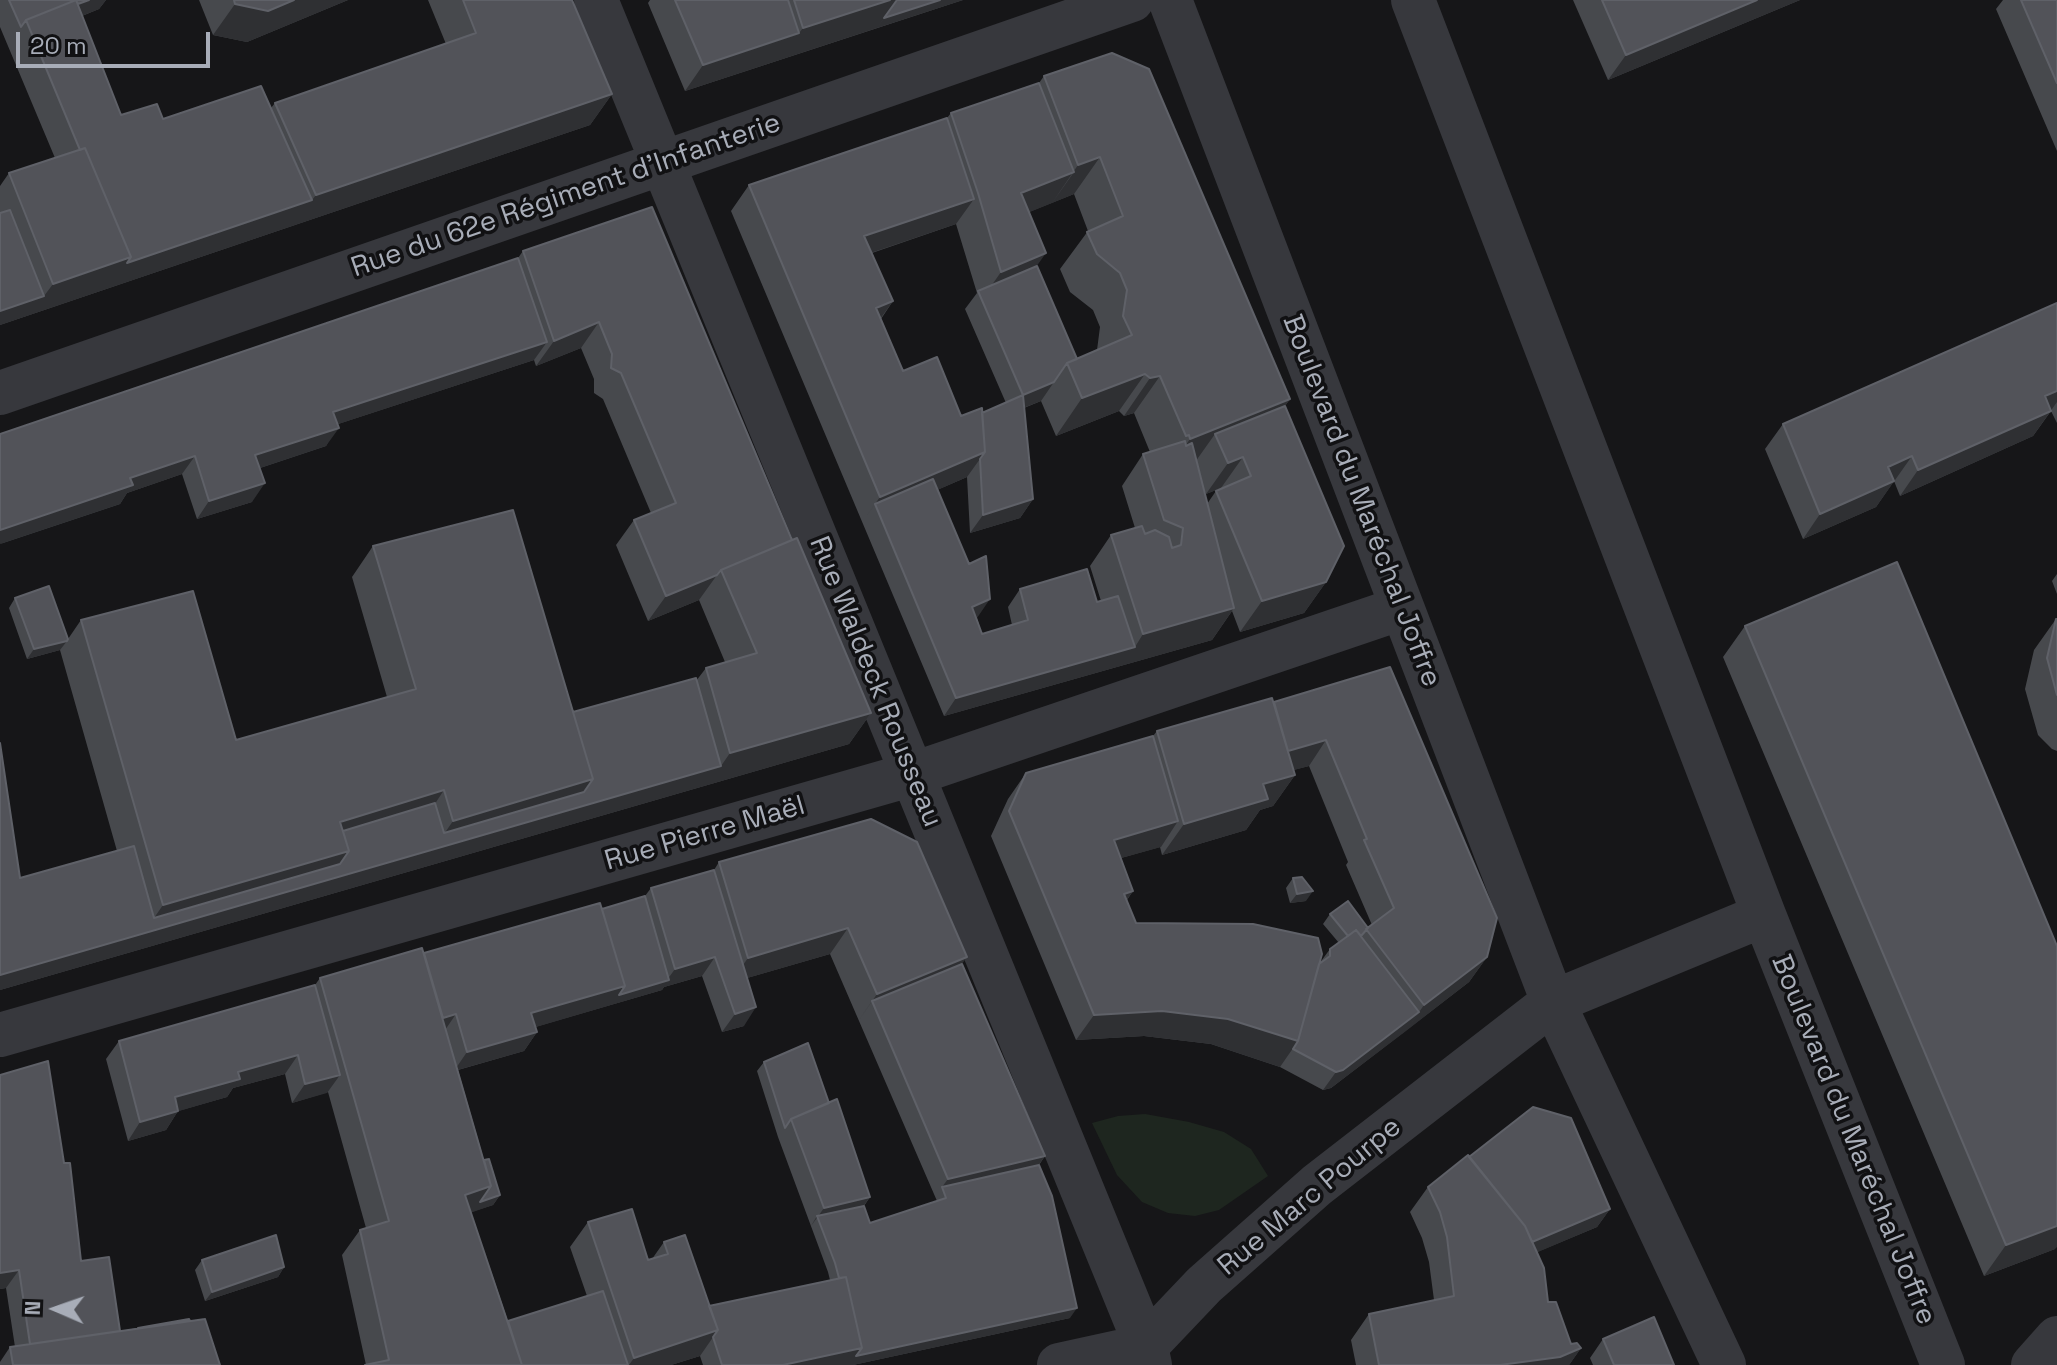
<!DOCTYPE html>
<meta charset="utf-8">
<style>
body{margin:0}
#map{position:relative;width:2057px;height:1365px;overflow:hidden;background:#161618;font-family:"Space Grotesk",sans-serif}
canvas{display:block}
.north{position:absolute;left:16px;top:1269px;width:80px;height:80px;-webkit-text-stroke:6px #111113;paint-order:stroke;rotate:272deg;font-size:22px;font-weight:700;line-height:32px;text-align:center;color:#a8adb8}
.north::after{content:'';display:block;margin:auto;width:28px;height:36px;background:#a8adb8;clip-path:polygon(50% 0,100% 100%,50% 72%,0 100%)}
.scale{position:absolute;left:16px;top:32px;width:194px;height:36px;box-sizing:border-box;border:4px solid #a8adb8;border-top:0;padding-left:10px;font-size:24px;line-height:28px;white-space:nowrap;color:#a8adb8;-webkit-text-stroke:6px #111113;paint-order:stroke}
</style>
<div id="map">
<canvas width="2057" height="1365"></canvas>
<div class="north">N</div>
<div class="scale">20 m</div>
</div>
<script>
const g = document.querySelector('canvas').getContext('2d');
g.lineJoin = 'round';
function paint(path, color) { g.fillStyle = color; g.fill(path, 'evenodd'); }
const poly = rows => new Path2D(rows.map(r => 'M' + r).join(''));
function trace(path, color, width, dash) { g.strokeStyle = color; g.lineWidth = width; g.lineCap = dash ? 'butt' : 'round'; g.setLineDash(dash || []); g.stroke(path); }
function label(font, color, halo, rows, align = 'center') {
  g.font = font + ' "Space Grotesk",sans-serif'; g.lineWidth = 7; g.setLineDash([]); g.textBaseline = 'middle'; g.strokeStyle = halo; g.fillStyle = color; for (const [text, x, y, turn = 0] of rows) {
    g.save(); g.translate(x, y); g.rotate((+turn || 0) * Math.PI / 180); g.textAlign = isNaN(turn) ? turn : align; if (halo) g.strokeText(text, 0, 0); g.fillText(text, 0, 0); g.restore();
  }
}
paint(poly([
 [1145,1114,1189,1122,1224,1132,1251,1149,1268,1176,1219,1210,1195,1216,1168,1213,1142,1202,1117,1175,1092,1123,1118,1116]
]), '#1e261f');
trace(poly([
 [596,0,1146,1346,1150,1365],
 [1170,0,1553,1002,1724,1365],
 [1413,0,1764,915,1943,1365],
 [0,393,1132,0],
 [0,1035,913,774,1402,608],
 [1059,1365,1146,1346,1204,1285,1317,1185,1553,1002,1764,915],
 [2033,1365,2057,1338]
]), '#37383d', 44);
paint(poly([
 [0,0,106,0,99,9,82,16,121,115,163,119,271,108,275,103,446,44,428,0,572,0,612,94,590,125,0,325,0,186,9,173,55,158,0,27],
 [199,0,348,0,247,42,213,35],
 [650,0,963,0,685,91,648,3],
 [1573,0,1800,0,1608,80],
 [2003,0,2057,0,2057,151,1996,9],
 [1044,76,1290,399,1285,406,1326,582,1304,613,1240,632,1232,611,1212,640,944,716,731,211,749,185,947,118,951,113,1039,83],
 [1074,194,1088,231,1060,269,1070,292,1093,310,1100,327,1097,350,1077,359,1037,266,1029,212],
 [956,224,977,293,965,309,1006,403,982,413,961,416,903,371,881,319,893,301,872,253],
 [1041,401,1056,436,1119,411,1124,416,1134,413,1150,452,1143,454,1122,486,1135,528,1111,535,1090,566,1101,601,1097,602,1020,589,1008,607,1012,625,982,634,937,490,967,477,970,533,1020,518,1033,499,1024,408],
 [1203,488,1206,494,1221,488,1216,491,1207,504],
 [652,207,792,540,871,713,849,744,0,990,20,878,117,851,60,650,27,659,9,608,15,598,68,639,81,620,236,740,387,697,352,577,373,546,573,712,696,681,706,668,725,662,699,600,648,621,616,545,634,520,651,513,603,399,594,393,594,379,581,348,536,366,534,360,338,424,326,446,260,468,252,502,197,519,182,474,127,493,120,504,0,544,518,258,523,251],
 [2057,303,2057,423,2051,411,2033,436,1900,496,1894,481,1876,507,1803,539,1765,449,1783,424],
 [2057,574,2057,594,2052,581],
 [2056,619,2057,619,2057,751,2052,749,2038,735,2025,689,2034,650],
 [1745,626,2055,1249,1984,1276,1723,657],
 [1390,667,1487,957,1469,982,1331,1088,1323,1090,1280,1067,1211,1044,1144,1036,1076,1040,991,836,1008,799,1026,773,1153,736,1157,731,1274,702],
 [1309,766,1348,862,1346,865,1372,925,1368,928,1330,914,1323,924,1339,943,1330,949,1319,964,1136,923,1127,900,1133,891,1121,858,1160,847,1162,855,1246,830,1260,810,1273,806,1295,775,1293,770],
 [719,862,962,964,1045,1156,1039,1165,1070,1318,853,1365,703,1365,700,1356,671,1365,366,1365,342,1255,360,1230,366,1228,328,1092,292,1103,285,1074,233,1088,227,1097,178,1111,166,1130,128,1141,106,1059,119,1041,315,985,320,978,602,909,645,896,651,888,714,870],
 [830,954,937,1201,870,1223,864,1206,870,1197,829,1103,764,1062,757,1071,778,1137,828,1272,830,1280,709,1306,664,1242,652,1259,648,1260,588,1222,570,1247,587,1296,508,1321,471,1212,493,1205,500,1195,484,1160,458,1070,524,1051,537,1032,535,1027,662,990,664,987,702,976,722,1032,744,1026,747,978],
 [1293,878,1306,901,1290,903,1286,888],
 [48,1061,64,1163,70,1163,81,1261,109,1257,120,1331,189,1319,190,1321,205,1319,220,1365,13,1365,10,1347,15,1347,6,1288,0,1289,0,1075],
 [1469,1157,1610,1209,1597,1227,1537,1252,1548,1302,1571,1344,1581,1348,1569,1365,1356,1365,1351,1340,1369,1314,1434,1300,1429,1262,1422,1238,1410,1212,1428,1187],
 [202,1260,284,1267,278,1277,205,1301,195,1270],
 [1603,1339,1674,1365,1593,1365,1590,1358],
 [10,1347,13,1365,0,1365,0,1362]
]), '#47494d');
paint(poly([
 [89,0,106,0,99,9,32,36,27,24],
 [294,0,348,0,247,42,213,35,235,4],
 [890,0,897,0,877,28,685,91,703,65,799,33,803,28],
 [940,0,963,0,877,28,884,18],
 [1757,0,1800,0,1608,80,1626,55],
 [612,94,590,125,0,325,0,311,44,296,53,284,131,257,312,200,316,195],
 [1100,157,1074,194,1052,203,1078,165],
 [1074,172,1052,203,1000,224,1021,193],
 [974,199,956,224,847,261,864,236],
 [1046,253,1024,284,982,299,1001,272],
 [893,301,875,326,876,308],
 [599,322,581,348,536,366,554,341],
 [547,342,534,360,320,430,333,412],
 [1145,374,1119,411,1056,436,1082,398],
 [1160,376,1134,413,1124,416,1150,378],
 [1054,382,1041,401,1010,413,1023,395],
 [2057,391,2057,402,2033,436,1900,496,1918,470,2045,396],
 [1290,399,1263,437,1215,434,1193,465,1164,477,1190,439],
 [339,428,326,446,242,474,255,455],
 [985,452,967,477,880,515,875,504,862,522,880,497],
 [195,456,182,474,127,493,120,504,0,544,0,530,130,478],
 [1912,456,1876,507,1803,539,1820,514,1888,467],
 [1243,457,1221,488,1206,494,1228,463],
 [265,483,252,502,197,519,209,501],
 [1033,499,1020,518,970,533,983,515],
 [717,575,699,600,648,621,666,596],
 [1326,582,1304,613,1240,632,1262,601],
 [990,599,977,618,960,625,972,607],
 [1234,608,1212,640,944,716,956,698,1135,647,1143,634],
 [67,641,60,650,27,659,34,649],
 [871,713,849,744,0,990,0,975,143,934,163,905,349,851,433,850,453,821,593,779,721,766,730,753],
 [1326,740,1309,766,1264,778,1282,753],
 [1295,775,1273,806,1260,810,1246,830,1162,855,1184,824,1263,784],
 [444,790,423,822,335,848,340,822],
 [1178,821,1161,847,1096,865,1114,840],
 [1133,891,1115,916,1124,894],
 [1313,891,1306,901,1290,903,1297,894],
 [848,928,830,954,730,983,748,958],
 [715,957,702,976,664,987,662,990,519,1032,531,1013,625,986,667,980,675,969],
 [967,957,949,982,872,1001,859,1020,877,994],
 [1487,957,1469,982,1406,1031,1424,1005],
 [756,1007,744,1026,722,1032,735,1014],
 [1162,1011,1228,1019,1298,1041,1280,1067,1211,1044,1144,1036,1076,1040,1094,1015],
 [1419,1012,1406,1031,1331,1088,1323,1090,1336,1072],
 [456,1014,443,1033,437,1019],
 [537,1032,524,1051,454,1071,467,1052],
 [298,1055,285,1074,233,1088,227,1097,162,1116,175,1097,238,1072],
 [340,1075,327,1093,292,1103,305,1084],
 [178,1111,166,1130,128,1141,140,1122],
 [1045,1156,1032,1174,942,1187,948,1179],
 [491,1186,500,1195,493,1205,447,1221,465,1195],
 [870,1197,857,1215,817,1216,811,1226,824,1208],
 [1610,1209,1597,1227,1512,1263,1524,1244],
 [2057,1226,2057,1247,2055,1249,1984,1276,2006,1245],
 [284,1267,278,1277,205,1301,212,1292],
 [19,1270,6,1288,0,1289,0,1273],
 [1077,1308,1070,1318,853,1365,783,1365,862,1348],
 [718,1330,700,1356,671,1365,629,1365,634,1358],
 [1581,1348,1569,1365,1500,1365]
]), '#2f3033');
const building = poly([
 [9,0,89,0,78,4,76,0,26,20,21,27,9,0],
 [76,0,121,115,157,104,163,119,261,86,312,200,127,263,131,257,85,148,80,150,26,20,76,0],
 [234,0,294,0,268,11,235,4,234,0],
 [463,0,572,0,612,94,316,195,275,103,476,33,463,0],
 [675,0,788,0,799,33,703,65,675,0],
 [794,0,890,0,803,28,794,0],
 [897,0,940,0,884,18,897,0],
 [1602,0,1757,0,1626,55,1602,0],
 [2021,0,2057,0,2057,83,2021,0],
 [1112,53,1149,69,1290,399,1190,439,1189,435,1186,436,1160,376,1150,378,1145,374,1082,398,1067,363,1132,335,1123,316,1127,290,1120,273,1097,254,1087,232,1123,216,1100,157,1078,165,1044,76,1112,53],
 [1039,83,1074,172,1021,193,1046,253,1001,272,978,193,951,113,1039,83],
 [947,118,974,199,864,236,893,301,876,308,903,371,937,357,961,416,982,408,985,452,880,497,749,185,947,118],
 [85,148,131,257,53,284,9,173,85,148],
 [652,207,792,540,721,570,717,575,666,596,634,520,676,503,621,373,611,368,612,354,599,322,554,341,523,251,652,207],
 [10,210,44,296,0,311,0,213,10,210],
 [518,258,547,342,333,412,339,428,255,455,265,483,209,501,195,456,130,478,133,485,0,530,0,434,518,258],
 [1037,266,1077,359,1067,363,1054,382,1023,395,978,291,1037,266],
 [2057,303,2057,391,2045,396,2051,411,1918,470,1912,456,1888,467,1894,481,1820,514,1783,424,2057,303],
 [1023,395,1033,499,983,515,980,459,985,452,982,413,1023,395],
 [1285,406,1344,546,1326,582,1262,601,1216,491,1251,476,1243,457,1228,463,1215,434,1285,406],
 [1185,441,1186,446,1192,443,1234,608,1143,634,1111,535,1142,526,1145,534,1155,530,1169,537,1172,548,1181,545,1183,528,1164,520,1143,454,1185,441],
 [933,479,969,564,986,556,990,599,972,607,982,634,1028,620,1020,589,1087,569,1097,602,1118,596,1135,647,956,698,875,504,933,479],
 [513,510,593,779,453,821,444,790,340,822,349,851,163,905,81,620,193,591,236,740,416,689,373,546,513,510],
 [797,538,871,713,730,753,706,668,757,653,721,570,797,538],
 [1897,562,2057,946,2057,1226,2006,1245,1745,626,1897,562],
 [49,586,68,639,67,641,34,649,15,598,49,586],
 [2056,619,2057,619,2057,695,2047,658,2056,619],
 [1390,667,1497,918,1487,957,1424,1005,1366,929,1394,908,1364,840,1367,839,1326,740,1288,751,1274,702,1390,667],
 [696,678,721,766,0,975,0,743,20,878,134,846,154,918,340,864,349,851,343,831,435,803,444,833,584,792,593,779,573,712,696,678],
 [1272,698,1295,775,1263,784,1268,799,1184,824,1157,731,1272,698],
 [1153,736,1178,821,1114,840,1133,891,1124,894,1136,923,1253,924,1318,938,1322,954,1298,1041,1228,1019,1162,1011,1094,1015,1009,811,1026,773,1153,736],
 [871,819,917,842,967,957,877,994,848,928,748,958,719,862,871,819],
 [714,870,756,1007,735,1014,715,957,675,969,651,888,714,870],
 [1302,877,1313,891,1297,894,1293,878,1302,877],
 [645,896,669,980,619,995,625,986,602,909,645,896],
 [1348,901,1368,928,1361,936,1356,930,1348,936,1330,914,1348,901],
 [600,903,625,986,531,1013,537,1032,467,1052,456,1014,443,1018,424,953,600,903],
 [1356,930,1419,1012,1343,1070,1336,1072,1293,1049,1298,1041,1319,964,1330,956,1330,949,1356,930],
 [422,948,491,1186,465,1195,522,1365,365,1365,389,1360,360,1230,389,1221,320,978,422,948],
 [962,964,1045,1156,948,1179,872,1001,962,964],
 [315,985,340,1075,305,1084,298,1055,238,1072,240,1079,175,1097,178,1111,140,1122,119,1041,315,985],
 [808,1043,829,1103,791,1119,785,1128,764,1062,808,1043],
 [48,1061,64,1163,70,1163,81,1261,109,1257,120,1331,30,1344,19,1270,0,1273,0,1075,48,1061],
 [837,1099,870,1197,824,1208,791,1119,837,1099],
 [1533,1107,1571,1118,1610,1209,1532,1242,1525,1226,1469,1157,1533,1107],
 [1468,1155,1525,1226,1544,1268,1548,1302,1556,1302,1571,1344,1577,1343,1581,1348,1560,1357,1500,1365,1379,1365,1369,1314,1454,1296,1447,1237,1440,1212,1428,1187,1468,1155],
 [489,1159,500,1195,480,1202,491,1186,484,1160,489,1159],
 [1039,1165,1052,1196,1077,1308,856,1356,862,1348,846,1277,839,1278,835,1263,817,1216,864,1206,870,1223,946,1198,942,1187,1039,1165],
 [632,1209,648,1260,668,1254,664,1242,685,1235,718,1330,634,1358,588,1222,632,1209],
 [276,1235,284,1267,212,1292,202,1260,276,1235],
 [846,1277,862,1348,783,1365,722,1365,713,1337,718,1330,709,1306,846,1277],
 [603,1291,628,1365,522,1365,508,1321,603,1291],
 [1654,1317,1674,1365,1614,1365,1603,1339,1654,1317],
 [189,1319,190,1321,138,1328,189,1319],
 [205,1319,220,1365,13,1365,10,1347,205,1319]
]);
paint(building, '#525359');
trace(building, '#5f6168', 2);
label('28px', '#a8adb8', '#111113', [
 ["Rue du 62e Régiment d'Infanterie",566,196,-19],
 ["Boulevard du Maréchal Joffre",1361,501,69],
 ["Rue Waldeck Rousseau",875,682,68],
 ["Rue Pierre Maël",705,834,-16],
 ["Boulevard du Maréchal Joffre",1853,1140,68],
 ["Rue Marc Pourpe",1310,1197,-40]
]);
</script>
